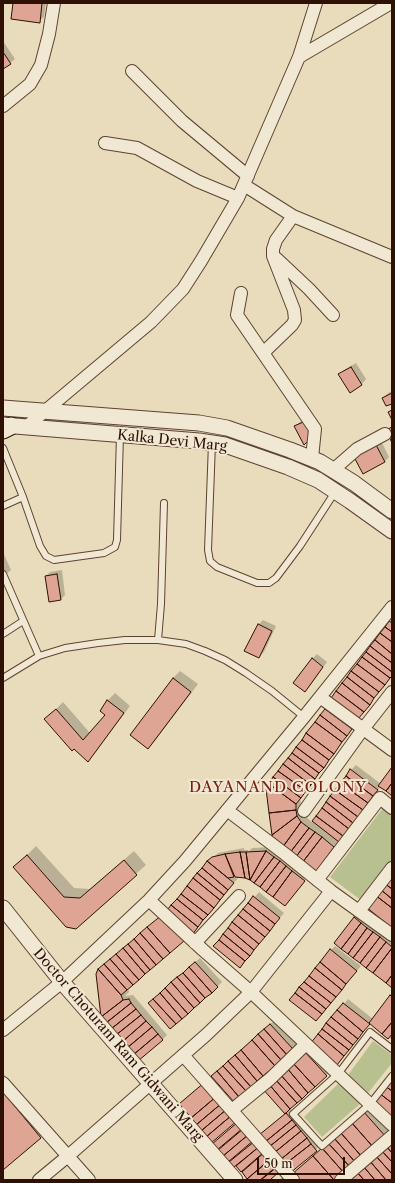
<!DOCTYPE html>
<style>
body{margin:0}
#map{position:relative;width:395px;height:1183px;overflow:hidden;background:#e9dcbc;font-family:"Libre Caslon Text",serif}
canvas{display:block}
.frame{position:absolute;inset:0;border:4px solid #2e1004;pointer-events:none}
.scale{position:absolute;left:257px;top:1157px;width:88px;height:18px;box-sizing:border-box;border:2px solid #2e1004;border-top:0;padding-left:5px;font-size:12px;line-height:14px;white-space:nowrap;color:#2e1004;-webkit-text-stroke:3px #f1e8d3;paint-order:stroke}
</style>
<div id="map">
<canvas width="395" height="1183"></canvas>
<div class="frame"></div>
<div class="scale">50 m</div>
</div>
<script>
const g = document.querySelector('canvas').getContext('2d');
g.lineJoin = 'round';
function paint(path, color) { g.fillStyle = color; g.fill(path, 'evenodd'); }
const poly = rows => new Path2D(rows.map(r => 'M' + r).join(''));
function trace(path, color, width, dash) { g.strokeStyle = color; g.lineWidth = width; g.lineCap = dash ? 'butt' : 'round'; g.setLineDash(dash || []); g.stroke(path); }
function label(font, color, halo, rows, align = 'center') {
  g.font = font + ' "Libre Caslon Text",serif'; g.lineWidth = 4; g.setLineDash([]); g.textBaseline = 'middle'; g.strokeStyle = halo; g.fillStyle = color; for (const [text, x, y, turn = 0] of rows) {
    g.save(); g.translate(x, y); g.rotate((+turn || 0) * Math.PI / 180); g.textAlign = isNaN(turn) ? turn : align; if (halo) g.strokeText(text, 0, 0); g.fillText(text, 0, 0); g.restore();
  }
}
paint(poly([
 [383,808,392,815,392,862,362,901,330,877],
 [373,1041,392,1055,392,1063,368,1093,348,1075],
 [340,1082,361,1103,322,1137,304,1117]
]), '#b8c08f');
paint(poly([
 [14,3,46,3,44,17,39,21],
 [3,41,15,59,10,63,3,67],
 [356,363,366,379,362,384,350,391,340,375,344,370],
 [392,391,392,403,383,398,388,393],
 [313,416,317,430,295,426,300,422],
 [381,441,389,457,384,462,355,457],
 [3,552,11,570,3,577],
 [62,570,65,595,61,599,46,576,50,572],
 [392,619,392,676,358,718,332,698],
 [263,620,276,626,264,652,259,657,259,624],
 [317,654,327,662,310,686,305,691,312,659],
 [180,671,198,684,155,741,148,748,173,678],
 [115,693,130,706,95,753,88,760,53,712,63,702,90,733,106,715,102,711,108,700],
 [330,705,356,724,300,799,302,811,306,817,312,822,351,770,356,765,381,784,392,769,392,795,381,786,319,867,267,789,325,709],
 [36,846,74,888,90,889,134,851,146,865,75,927,24,858],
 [271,847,309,875,285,905,250,879,235,876,238,878,197,929,128,988,129,992,125,996,133,995,167,1035,162,1040,102,1017,156,920,169,909,208,862,218,853,244,848,244,850,248,850,248,852,252,848],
 [259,892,284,913,244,962,215,946],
 [359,913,392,939,392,987,354,918],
 [335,946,361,966,316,1020,331,950],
 [200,958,222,982,217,987,154,999],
 [392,995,392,1040,370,1023,341,1059,311,1044,348,999,373,1019],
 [275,1020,297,1044,292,1049,223,1089,221,1091,187,1097],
 [310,1047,331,1071,290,1108,321,1145,290,1171,293,1175,368,1107,390,1132,336,1180,279,1180,290,1171,285,1165,269,1180,249,1180,238,1166,242,1160,234,1166,223,1154,222,1155,213,1144,243,1118,252,1142,286,1114,263,1088],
 [3,1073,49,1128,40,1137,3,1168]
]), '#0003');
const building = poly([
 [13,3,42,3,40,23,11,19,13,3],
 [3,52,11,64,3,69,3,52],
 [351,367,362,385,350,393,338,374,351,367],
 [392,393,392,404,386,406,382,398,392,393],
 [392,410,392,420,388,412,392,410],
 [308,420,313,436,304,445,294,426,308,420],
 [392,427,392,443,386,430,392,427],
 [376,445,385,462,363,474,354,457,376,445],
 [57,574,61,600,49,602,45,576,57,574],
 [389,621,392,623,392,632,385,627,389,621],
 [258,624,272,631,259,658,244,651,258,624],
 [385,627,392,632,392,642,380,633,385,627],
 [380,633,392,642,392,654,375,640,380,633],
 [375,640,392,654,392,663,370,646,375,640],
 [370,646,392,663,392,672,366,652,370,646],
 [366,652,392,672,392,676,390,678,362,657,366,652],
 [362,657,390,678,385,685,357,664,362,657],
 [312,658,323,667,305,692,293,683,312,658],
 [357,664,385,685,379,692,351,671,357,664],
 [351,671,379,692,374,698,347,677,351,671],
 [347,677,374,698,370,705,342,683,347,677],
 [173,678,191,692,148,749,130,735,173,678],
 [342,683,370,705,364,712,336,691,342,683],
 [336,691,364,712,358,719,331,698,336,691],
 [107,700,124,713,88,762,74,749,72,751,44,719,56,709,83,740,105,715,100,711,107,700],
 [325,709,352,729,347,736,320,715,325,709],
 [320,715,347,736,342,742,315,722,320,715],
 [315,722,342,742,334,754,306,733,315,722],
 [306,733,334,754,329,760,302,740,306,733],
 [302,740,329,760,324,768,296,747,302,740],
 [296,747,324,768,319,773,292,753,296,747],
 [292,753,319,773,315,779,288,758,292,753],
 [288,758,315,779,311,785,283,764,288,758],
 [283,764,311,785,306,791,278,771,283,764],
 [392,767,392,783,386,791,378,786,392,767],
 [350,769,378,790,373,796,346,776,350,769],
 [278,771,306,791,301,798,273,777,278,771],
 [346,776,373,796,368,803,340,783,346,776],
 [273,777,301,798,296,804,269,784,273,777],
 [340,783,368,803,363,810,335,790,340,783],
 [392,783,392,796,386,791,392,783],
 [269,784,296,804,296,810,269,813,266,789,269,784],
 [335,790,363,810,358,817,330,796,335,790],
 [330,796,358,817,353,823,326,802,330,796],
 [326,802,353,823,349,829,322,808,326,802],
 [322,808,349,829,343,836,316,816,322,808],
 [296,810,297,816,272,835,269,813,296,810],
 [297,816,301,822,282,848,274,843,272,835,297,816],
 [316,816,343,836,339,842,312,821,316,816],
 [301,822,309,828,289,854,282,848,301,822],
 [309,828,315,832,295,858,289,854,309,828],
 [315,832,322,837,302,863,295,858,315,832],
 [322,837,334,847,315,873,302,863,322,837],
 [266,851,250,880,246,852,266,851],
 [266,851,274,857,254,883,250,880,266,851],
 [240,852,245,878,235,877,225,854,240,852],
 [240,852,246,852,250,880,245,878,240,852],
 [225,854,234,877,228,878,207,861,212,857,225,854],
 [27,855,64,897,80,898,124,860,137,875,76,929,66,927,13,867,27,855],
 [274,857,280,861,260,887,254,883,274,857],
 [207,861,234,883,228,890,202,868,207,861],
 [280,861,286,866,266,892,260,887,280,861],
 [286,866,292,871,273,897,266,892,286,866],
 [202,868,228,890,224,895,197,873,202,868],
 [292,871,305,881,285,906,273,897,292,871],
 [197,873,224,895,220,900,193,878,197,873],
 [392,877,392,889,384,883,392,877],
 [193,878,220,900,214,908,187,886,193,878],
 [384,883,392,889,392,899,380,889,384,883],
 [187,886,214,908,208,915,181,894,187,886],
 [380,889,392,899,392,908,375,895,380,889],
 [181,894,208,915,203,920,177,899,181,894],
 [375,895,392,908,392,925,391,927,366,907,375,895],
 [253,896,280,918,275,924,248,903,253,896],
 [177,899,203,920,198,927,171,905,177,899],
 [248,903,275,924,270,931,243,909,248,903],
 [171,905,198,927,192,935,165,913,171,905],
 [243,909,270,931,265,937,238,915,243,909],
 [162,915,184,941,170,953,147,927,162,915],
 [238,915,265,937,259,944,232,922,238,915],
 [354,917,361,923,341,949,334,943,354,917],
 [232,922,259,944,254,950,228,928,232,922],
 [361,923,367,928,348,954,341,949,361,923],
 [147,927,170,953,163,959,140,933,147,927],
 [228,928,254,950,250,956,223,934,228,928],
 [367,928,373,932,353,958,348,954,367,928],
 [373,932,380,937,360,963,353,958,373,932],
 [140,933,163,959,156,965,134,939,140,933],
 [223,934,250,956,245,961,219,940,223,934],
 [380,937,386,942,366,968,360,963,380,937],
 [134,939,156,965,150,970,128,944,134,939],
 [219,940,245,961,240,968,213,946,219,940],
 [386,942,392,947,392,948,373,973,366,968,386,942],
 [128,944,150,970,145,974,123,948,128,944],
 [123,948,145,974,139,980,116,954,123,948],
 [392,948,392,975,386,983,373,973,392,948],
 [330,949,357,971,346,984,320,962,330,949],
 [116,954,139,980,133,985,110,959,116,954],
 [110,959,133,985,127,990,104,964,110,959],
 [195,962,218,987,212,993,189,967,195,962],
 [320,962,346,984,342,990,315,968,320,962],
 [104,964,127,990,121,995,98,969,104,964],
 [189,967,212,993,205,998,183,973,189,967],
 [315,968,342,990,336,997,309,976,315,968],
 [98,969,121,995,123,1000,101,1017,96,974,98,969],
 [183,973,205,998,200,1003,177,977,183,973],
 [392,975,392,988,386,983,392,975],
 [309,976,336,997,331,1003,304,982,309,976],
 [177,977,200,1003,194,1008,171,982,177,977],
 [171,982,194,1008,188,1014,165,988,171,982],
 [304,982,331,1003,326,1009,299,987,304,982],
 [299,987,326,1009,322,1014,295,993,299,987],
 [165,988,188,1014,182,1019,160,993,165,988],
 [160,993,182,1019,176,1024,153,999,160,993],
 [295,993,322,1014,316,1021,289,1000,295,993],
 [390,995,392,997,392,1022,382,1034,369,1023,390,995],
 [129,999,131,1003,106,1023,101,1017,123,1000,129,999],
 [153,999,176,1024,170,1029,148,1003,153,999],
 [131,1003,136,1009,111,1029,106,1023,131,1003],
 [343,1003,370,1024,363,1032,337,1010,343,1003],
 [136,1009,141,1015,116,1035,111,1029,136,1009],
 [337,1010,363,1032,358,1039,331,1017,337,1010],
 [141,1015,146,1021,122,1042,116,1035,141,1015],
 [331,1017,358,1039,353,1045,326,1023,331,1017],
 [146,1021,152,1027,127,1048,122,1042,146,1021],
 [392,1022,392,1034,388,1039,382,1034,392,1022],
 [326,1023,353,1045,349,1050,322,1029,326,1023],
 [270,1024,293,1049,287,1055,264,1029,270,1024],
 [152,1027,158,1034,133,1055,127,1048,152,1027],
 [264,1029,287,1055,281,1060,258,1034,264,1029],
 [322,1029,349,1050,344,1056,318,1034,322,1029],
 [158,1034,163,1040,138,1061,133,1055,158,1034],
 [258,1034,281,1060,275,1066,252,1040,258,1034],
 [318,1034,344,1056,337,1065,310,1044,318,1034],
 [252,1040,275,1066,263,1076,241,1050,252,1040],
 [241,1050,263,1076,257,1081,235,1055,241,1050],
 [304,1051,327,1076,315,1087,292,1062,304,1051],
 [235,1055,257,1081,251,1087,228,1061,235,1055],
 [228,1061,251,1087,246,1091,223,1066,228,1061],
 [292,1062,315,1087,308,1093,286,1067,292,1062],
 [223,1066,246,1091,239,1097,217,1071,223,1066],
 [286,1067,308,1093,302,1099,279,1073,286,1067],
 [217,1071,239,1097,234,1102,211,1076,217,1071],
 [279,1073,302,1099,297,1103,274,1078,279,1073],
 [274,1078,297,1103,290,1109,268,1083,274,1078],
 [390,1080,392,1082,392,1091,385,1086,390,1080],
 [205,1082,217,1096,191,1118,179,1104,205,1082],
 [268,1083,290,1109,285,1114,262,1088,268,1083],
 [385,1086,392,1091,392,1103,379,1093,385,1086],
 [3,1092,41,1138,3,1170,3,1092],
 [379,1093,392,1103,392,1119,372,1102,379,1093],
 [217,1096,222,1103,196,1125,191,1118,217,1096],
 [222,1103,227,1109,201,1131,196,1125,222,1103],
 [227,1109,232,1115,206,1137,201,1131,227,1109],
 [363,1111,386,1137,374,1148,351,1122,363,1111],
 [286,1113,292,1120,265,1142,259,1135,286,1113],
 [232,1115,237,1121,211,1143,206,1137,232,1115],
 [292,1120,296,1125,269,1147,265,1142,292,1120],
 [238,1122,243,1128,217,1150,212,1144,238,1122],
 [351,1122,374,1148,363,1158,340,1132,351,1122],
 [296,1125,301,1131,274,1153,269,1147,296,1125],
 [243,1129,248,1135,222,1157,217,1151,243,1129],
 [301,1131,307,1138,280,1160,274,1153,301,1131],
 [340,1132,363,1158,356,1163,334,1138,340,1132],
 [249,1134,254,1140,228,1162,223,1156,249,1134],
 [307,1138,311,1144,284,1165,280,1160,307,1138],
 [334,1138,356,1163,351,1168,328,1143,334,1138],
 [392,1140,392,1153,386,1146,392,1140],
 [255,1141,260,1146,234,1167,229,1162,255,1141],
 [328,1143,351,1168,345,1174,322,1148,328,1143],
 [311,1144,317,1151,290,1173,284,1165,311,1144],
 [260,1146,264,1152,241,1172,236,1166,260,1146],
 [386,1146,392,1153,392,1162,381,1150,386,1146],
 [322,1148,345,1174,337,1180,334,1180,313,1156,322,1148],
 [381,1150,392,1162,392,1174,375,1155,381,1150],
 [265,1152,270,1159,247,1179,242,1172,265,1152],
 [375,1155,392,1174,392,1180,386,1180,369,1160,375,1155],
 [313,1156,334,1180,297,1180,292,1174,313,1156],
 [270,1160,276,1167,260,1180,248,1180,247,1179,270,1160],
 [369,1160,386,1180,375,1180,363,1166,369,1160],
 [363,1166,375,1180,364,1180,356,1171,363,1166],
 [277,1167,280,1171,270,1180,261,1180,277,1167],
 [356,1171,364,1180,346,1180,356,1171]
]);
paint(building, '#dea595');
trace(building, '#2e1004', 1);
const service = poly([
 [212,443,208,550,210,561,217,567,257,583,269,583,276,578,300,546,335,492],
 [3,448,23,497,40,546,46,556,54,560,104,553,115,547,117,540,120,435],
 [3,506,23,497],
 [3,574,39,656],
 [3,634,23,621],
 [158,640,161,604,164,503],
 [3,678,39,656,65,648,98,643,125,640,158,640,186,644,205,651,225,660,246,673,272,691,304,717],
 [392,1049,370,1032,338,1074,293,1114,322,1146,370,1104,392,1076]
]);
const minor = poly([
 [299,57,391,3],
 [132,71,182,121,248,176],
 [3,106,30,84,41,65,49,34,54,3],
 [105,143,137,148,197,181,238,198],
 [244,185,293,216,392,257],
 [276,258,309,289,333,315],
 [241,293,237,315,315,429,312,458],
 [263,353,292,325,295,320,294,310,273,256,273,249,276,240,293,216],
 [26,427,151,322,183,289,201,261,238,198,299,57,316,3],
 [333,470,357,449,385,434],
 [320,697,392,750],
 [227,810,285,854,331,891,392,935],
 [304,811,363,729,392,692],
 [317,880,380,798,392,808],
 [149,900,203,950,251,992,392,1125],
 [359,911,392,868],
 [195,943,239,896],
 [3,1030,62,982,149,900,185,861,304,717,392,607],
 [183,1055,293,1180],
 [3,1083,89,1180],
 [232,1110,270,1079,306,1044],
 [39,1180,68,1156,206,1035,251,992,331,891],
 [341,1180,392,1136]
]);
const tertiary = poly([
 [3,408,199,423,227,428,290,450,320,462,354,483,392,511],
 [3,425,199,441,225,445,288,467,318,480,350,501,392,531],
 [3,908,62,982,235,1180]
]);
const secondary = poly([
 [3,430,11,426]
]);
trace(service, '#5d4332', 8);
trace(minor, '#5d4332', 14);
trace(tertiary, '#5d4332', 17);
trace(secondary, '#2e1004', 19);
trace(service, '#f1e8d3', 6);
trace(minor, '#f1e8d3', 12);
trace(tertiary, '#f1e8d3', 15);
trace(secondary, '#f1e8d3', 17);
label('14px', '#2e1004', '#f1e8d3', [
 ["Kalka Devi Marg",172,441,6],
 ["Doctor Choturam Ram Gidwani Marg",118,1045,49]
]);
g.letterSpacing = '1px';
label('15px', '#7a1f14', '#f1e8d3', [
 ["DAYANAND COLONY",278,788]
]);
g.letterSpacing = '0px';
</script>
